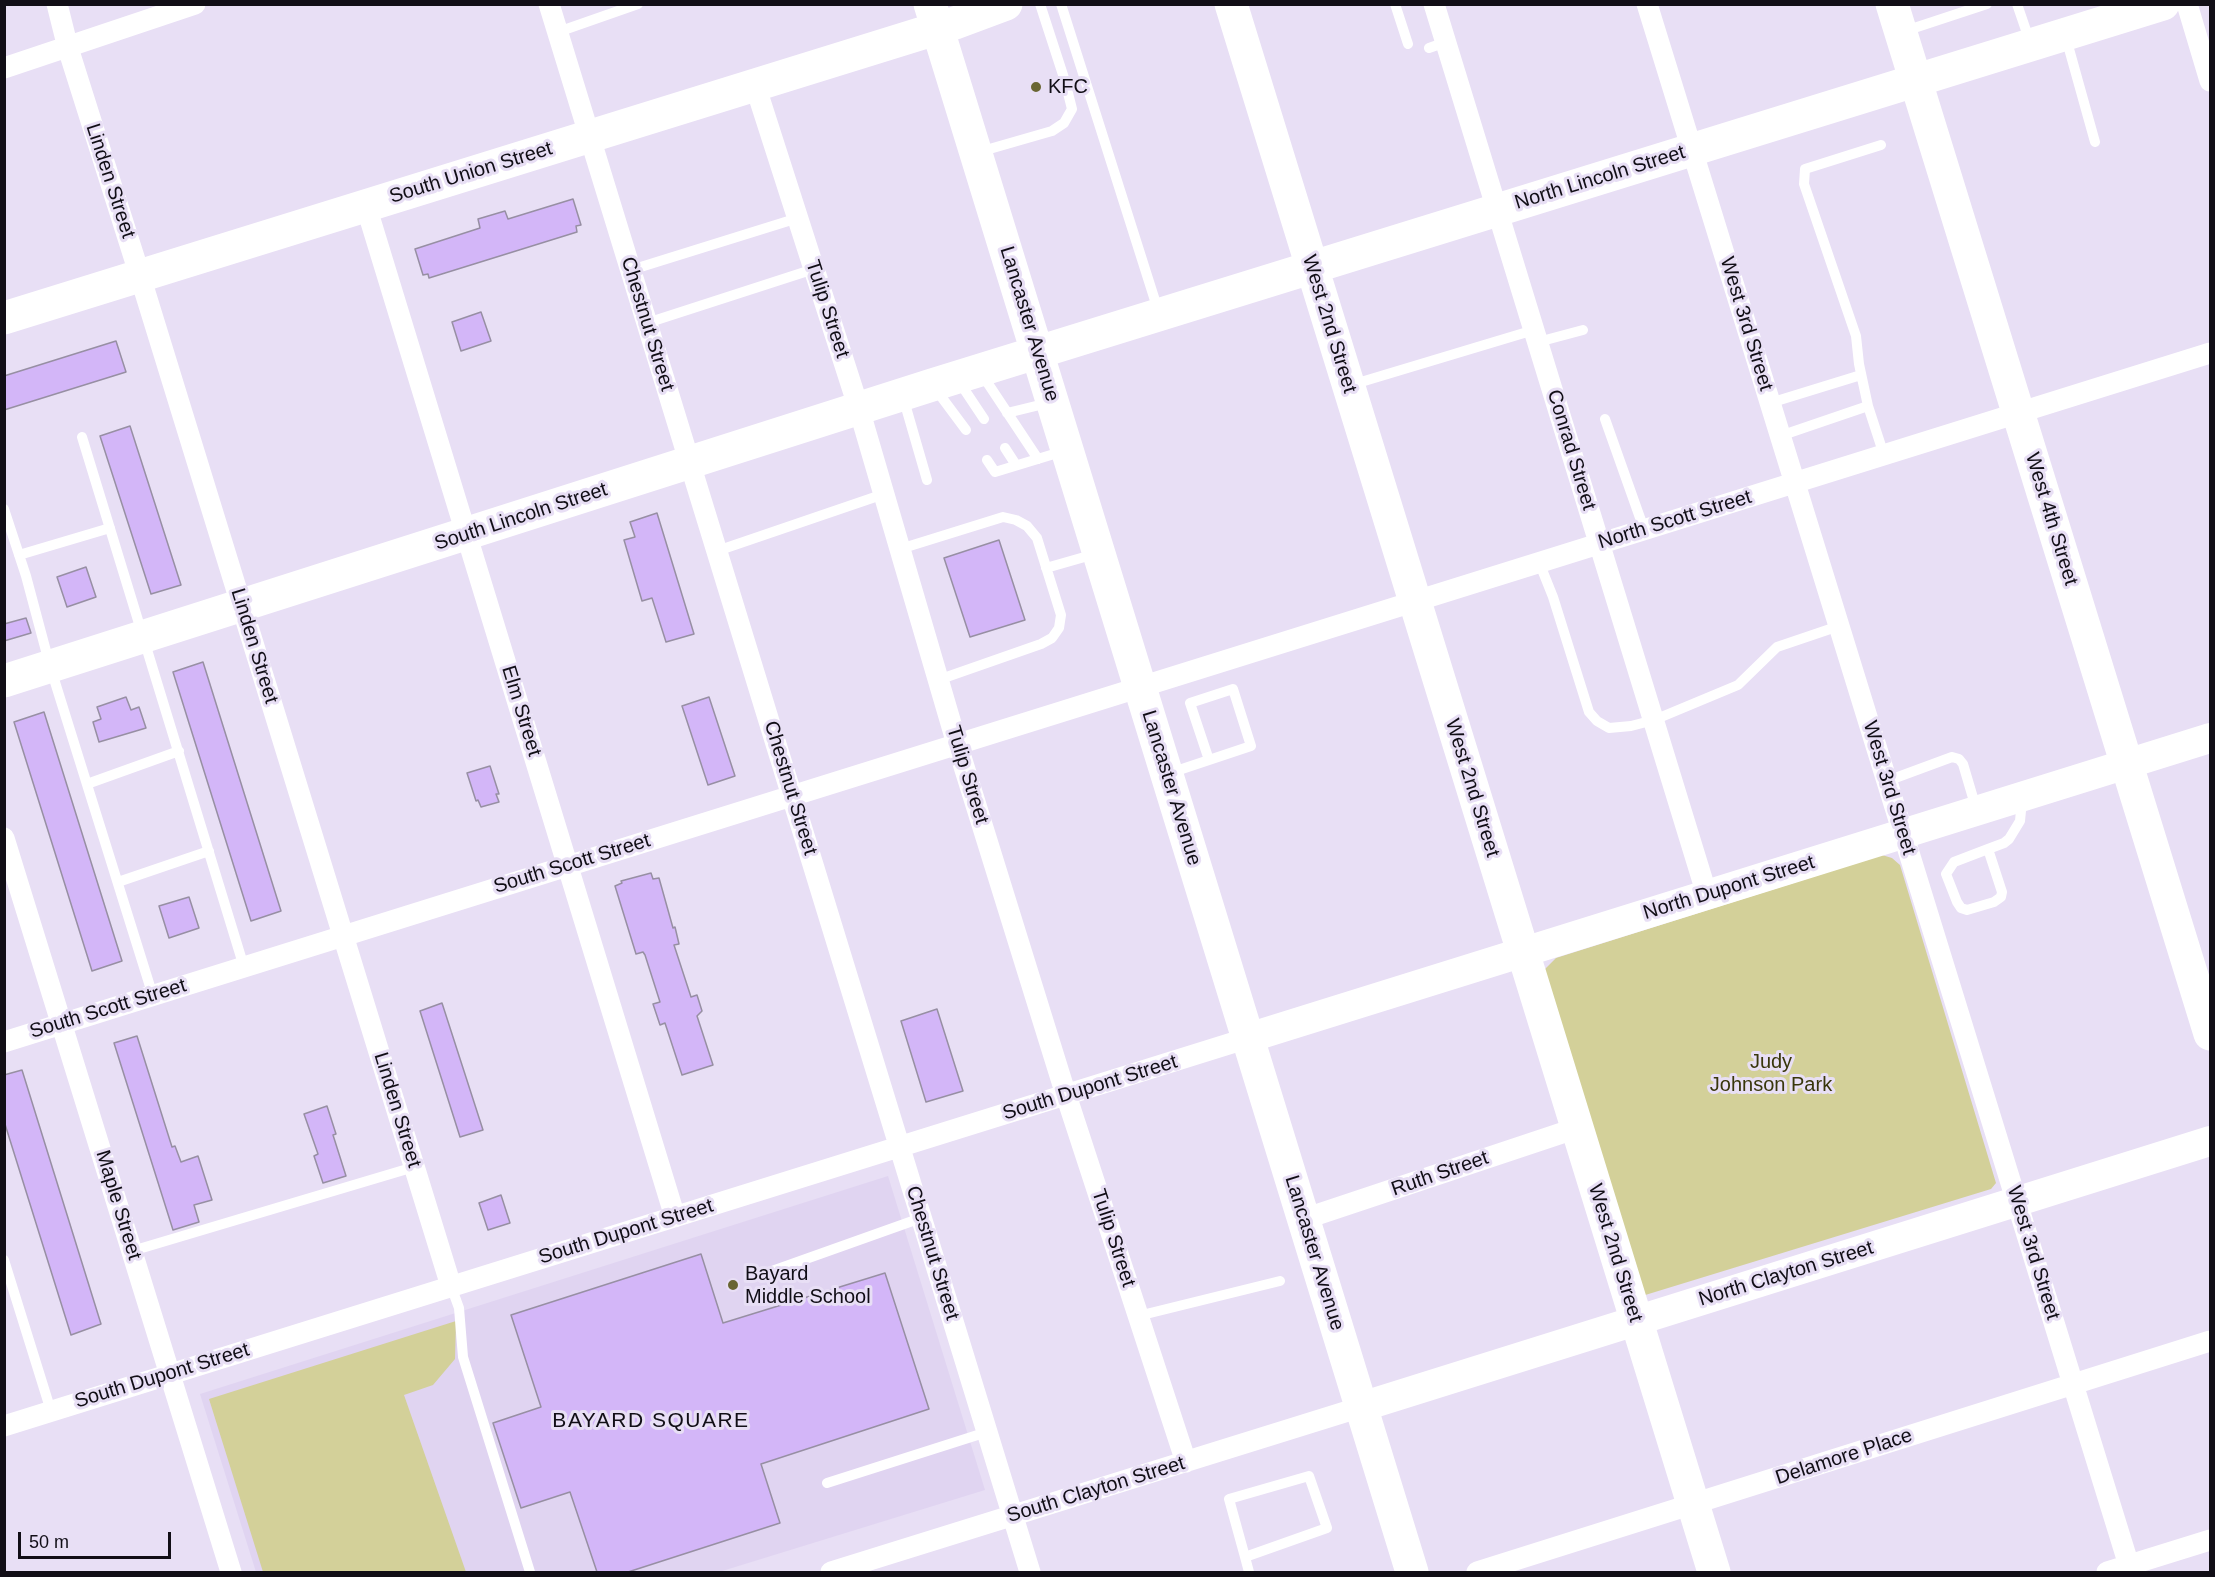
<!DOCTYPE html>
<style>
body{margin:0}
#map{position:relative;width:2215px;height:1577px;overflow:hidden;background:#e8dff5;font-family:Helvetica,sans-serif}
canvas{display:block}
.frame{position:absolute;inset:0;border:6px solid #110e16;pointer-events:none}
.scale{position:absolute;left:18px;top:1532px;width:153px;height:27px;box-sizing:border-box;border:3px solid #110e16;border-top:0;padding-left:8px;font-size:18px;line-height:21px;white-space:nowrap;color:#110e16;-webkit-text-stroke:4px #e8dff5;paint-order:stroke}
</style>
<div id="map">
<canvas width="2215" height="1577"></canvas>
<div class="frame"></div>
<div class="scale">50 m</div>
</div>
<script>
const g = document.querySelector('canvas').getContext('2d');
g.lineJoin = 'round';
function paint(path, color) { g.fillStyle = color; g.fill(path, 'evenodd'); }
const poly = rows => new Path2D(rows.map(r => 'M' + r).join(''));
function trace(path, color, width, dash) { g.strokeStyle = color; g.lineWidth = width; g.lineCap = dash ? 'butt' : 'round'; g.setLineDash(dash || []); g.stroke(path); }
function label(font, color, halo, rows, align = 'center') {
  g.font = font + ' Helvetica,sans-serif'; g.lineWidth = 6; g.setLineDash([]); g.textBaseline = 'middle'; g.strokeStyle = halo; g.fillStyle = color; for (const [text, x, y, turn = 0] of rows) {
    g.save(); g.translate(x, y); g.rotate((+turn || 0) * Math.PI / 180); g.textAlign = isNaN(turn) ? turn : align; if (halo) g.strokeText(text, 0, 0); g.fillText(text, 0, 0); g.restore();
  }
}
paint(poly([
 [888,1176,985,1490,719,1572,256,1572,200,1394]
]), '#e0d4f1');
paint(poly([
 [1882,855,1892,858,1900,865,1996,1183,1991,1189,1642,1296,1543,971,1556,958],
 [456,1321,455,1359,433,1385,404,1395,466,1572,263,1572,209,1399]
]), '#d3d099');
const building = poly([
 [573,199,581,225,576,226,577,232,429,278,428,274,423,275,415,249,480,228,478,219,505,211,508,219,573,199],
 [481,312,491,341,461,351,452,322,481,312],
 [116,341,126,372,4,410,4,376,116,341],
 [130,426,181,585,151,594,100,436,130,426],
 [657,513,694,634,666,642,652,598,642,601,624,540,635,537,630,522,657,513],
 [999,540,1025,620,970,637,944,558,999,540],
 [86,567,96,597,67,607,57,577,86,567],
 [26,618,31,633,4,641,4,624,26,618],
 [203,662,281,911,251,921,173,672,203,662],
 [126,697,131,710,139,707,146,728,99,742,93,722,101,719,97,707,126,697],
 [709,697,735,776,708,785,682,706,709,697],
 [44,712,122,961,92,971,14,722,44,712],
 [490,766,499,794,496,794,499,802,481,807,478,800,476,801,467,773,490,766],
 [651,873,653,879,659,878,673,928,675,927,679,944,674,945,691,997,697,995,702,1011,697,1016,713,1065,682,1075,665,1023,660,1025,653,1004,660,1002,645,955,643,952,636,954,615,886,622,883,621,881,651,873],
 [189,897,199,928,169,938,159,906,189,897],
 [442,1003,483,1130,460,1137,420,1011,442,1003],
 [937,1009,963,1091,926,1102,901,1021,937,1009],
 [137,1036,172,1147,175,1146,181,1162,198,1156,212,1200,194,1205,199,1222,173,1230,114,1043,137,1036],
 [22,1070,101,1324,71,1335,4,1121,4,1075,22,1070],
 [327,1106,336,1134,333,1135,346,1176,323,1183,314,1156,318,1154,304,1114,327,1106],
 [501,1195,510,1223,488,1230,479,1203,501,1195],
 [701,1254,723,1323,885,1273,929,1409,761,1464,780,1523,628,1572,597,1572,570,1492,521,1508,493,1423,541,1407,511,1315,701,1254]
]);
paint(building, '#d3b6f8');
trace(building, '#978fa3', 1.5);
trace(poly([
 [891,4,892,8]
]), '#908a9a', 4, [1.5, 4.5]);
trace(poly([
 [1061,4,1158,310],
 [1395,4,1408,44],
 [2017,4,2030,42],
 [1905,31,1987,4],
 [558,32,638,4],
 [2066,38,2095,142],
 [1429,48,1446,42],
 [1881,145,1805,169,1804,184,1856,336,1859,364,1868,406,1884,455],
 [979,152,1052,131,1064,123,1072,109,1065,81,1040,4],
 [631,270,798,218],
 [647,323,814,269],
 [1538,342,1583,330],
 [981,373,1038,459],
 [958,380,984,419],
 [1351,385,1534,330],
 [934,387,966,430],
 [903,397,927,480],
 [1770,403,1861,375],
 [1007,413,1048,403],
 [1605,419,1644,529],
 [1780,436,1868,406],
 [82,437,244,967],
 [1005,448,1016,465],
 [987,460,995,472,1064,451],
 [4,509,26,576,50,666,153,996],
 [900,549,1003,517,1016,520,1027,526,1037,538,1061,615,1059,628,1052,638,1041,644,938,680],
 [717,551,884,494],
 [19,555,110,528],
 [1539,562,1553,597,1589,712,1597,721,1609,728,1631,726,1654,720,1738,685,1777,647,1839,626],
 [1046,568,1095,554],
 [1170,773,1251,746,1233,689,1190,703,1209,760],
 [1887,781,1952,757,1959,759,1963,764,1976,808],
 [87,784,179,751],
 [1988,849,2002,892,2001,897,1994,902,1967,910,1961,908,1957,902,1946,874,1954,862,1988,849,2004,843,2009,839,2020,821,2022,800],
 [118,882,209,851],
 [132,1251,414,1167],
 [4,1260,51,1411],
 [758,1276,921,1218],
 [451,1286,459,1308,463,1357,530,1572],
 [1138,1316,1280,1281],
 [827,1483,987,1432],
 [1245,1557,1327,1528,1309,1476,1229,1499,1245,1557,1249,1572]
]), '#fff', 10);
trace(poly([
 [57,4,68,48,140,276,451,1286],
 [549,4,1030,1572],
 [1434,4,1707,895],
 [1647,4,2131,1572],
 [2187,4,2210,81],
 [4,68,195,4],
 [755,85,859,409,957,744,1066,1095,1186,1462],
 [366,206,675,1217],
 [4,838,231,1572],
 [4,1042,2210,353],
 [1304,1219,1577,1128],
 [4,1426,1248,1038],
 [831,1572,1361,1407],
 [1477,1572,2210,1341],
 [2107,1572,2210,1540]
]), '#fff', 21);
trace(poly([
 [1248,1038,2210,738],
 [1361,1407,2210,1141]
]), '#fff', 30);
trace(poly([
 [930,4,1412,1572],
 [1231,4,1714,1572],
 [1892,4,2210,1034],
 [4,318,955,23,1006,4],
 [4,681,932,385,2163,4]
]), '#fff', 33);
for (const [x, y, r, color] of [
 [1036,87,6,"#696532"],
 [733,1285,6,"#696532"]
]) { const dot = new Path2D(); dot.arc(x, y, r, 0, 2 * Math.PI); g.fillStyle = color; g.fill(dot); trace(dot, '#e8dff5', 2); }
label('20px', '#110e16', '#e8dff5', [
 ["KFC",1048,87],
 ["Bayard",745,1274],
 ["Middle School",745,1297]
], 'left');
label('20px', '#110e16', '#e8dff5', [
 ["South Union Street",471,173,-17],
 ["North Lincoln Street",1600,178,-17],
 ["Linden Street",110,181,72],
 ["Tulip Street",827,309,72],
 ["Chestnut Street",647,324,73],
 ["Lancaster Avenue",1029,324,73],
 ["West 2nd Street",1329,324,73],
 ["West 3rd Street",1746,324,73],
 ["Conrad Street",1571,450,73],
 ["South Lincoln Street",521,517,-18],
 ["West 4th Street",2051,519,73],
 ["North Scott Street",1675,520,-17],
 ["Linden Street",254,646,73],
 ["Elm Street",521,711,73],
 ["Tulip Street",967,775,73],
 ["Chestnut Street",790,788,73],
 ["Lancaster Avenue",1171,788,73],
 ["West 2nd Street",1472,788,73],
 ["West 3rd Street",1889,788,73],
 ["South Scott Street",572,864,-17],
 ["North Dupont Street",1729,888,-17],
 ["South Scott Street",108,1009,-17],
 ["South Dupont Street",1090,1088,-17],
 ["Linden Street",397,1110,73],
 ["Ruth Street",1440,1174,-19],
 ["Maple Street",118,1205,73],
 ["South Dupont Street",626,1232,-17],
 ["Tulip Street",1113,1238,72],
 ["Chestnut Street",932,1253,73],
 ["Lancaster Avenue",1314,1253,73],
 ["West 2nd Street",1615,1253,73],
 ["West 3rd Street",2033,1253,73],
 ["North Clayton Street",1786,1274,-17],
 ["South Dupont Street",162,1376,-17],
 ["Delamore Place",1844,1457,-18],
 ["South Clayton Street",1096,1490,-17]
]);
label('20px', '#38360b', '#e8dff5', [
 ["Judy",1771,1062],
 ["Johnson Park",1771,1085]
]);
g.letterSpacing = '1.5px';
label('21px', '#110e16', '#e8dff5', [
 ["BAYARD SQUARE",651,1421]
]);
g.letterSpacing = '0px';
</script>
